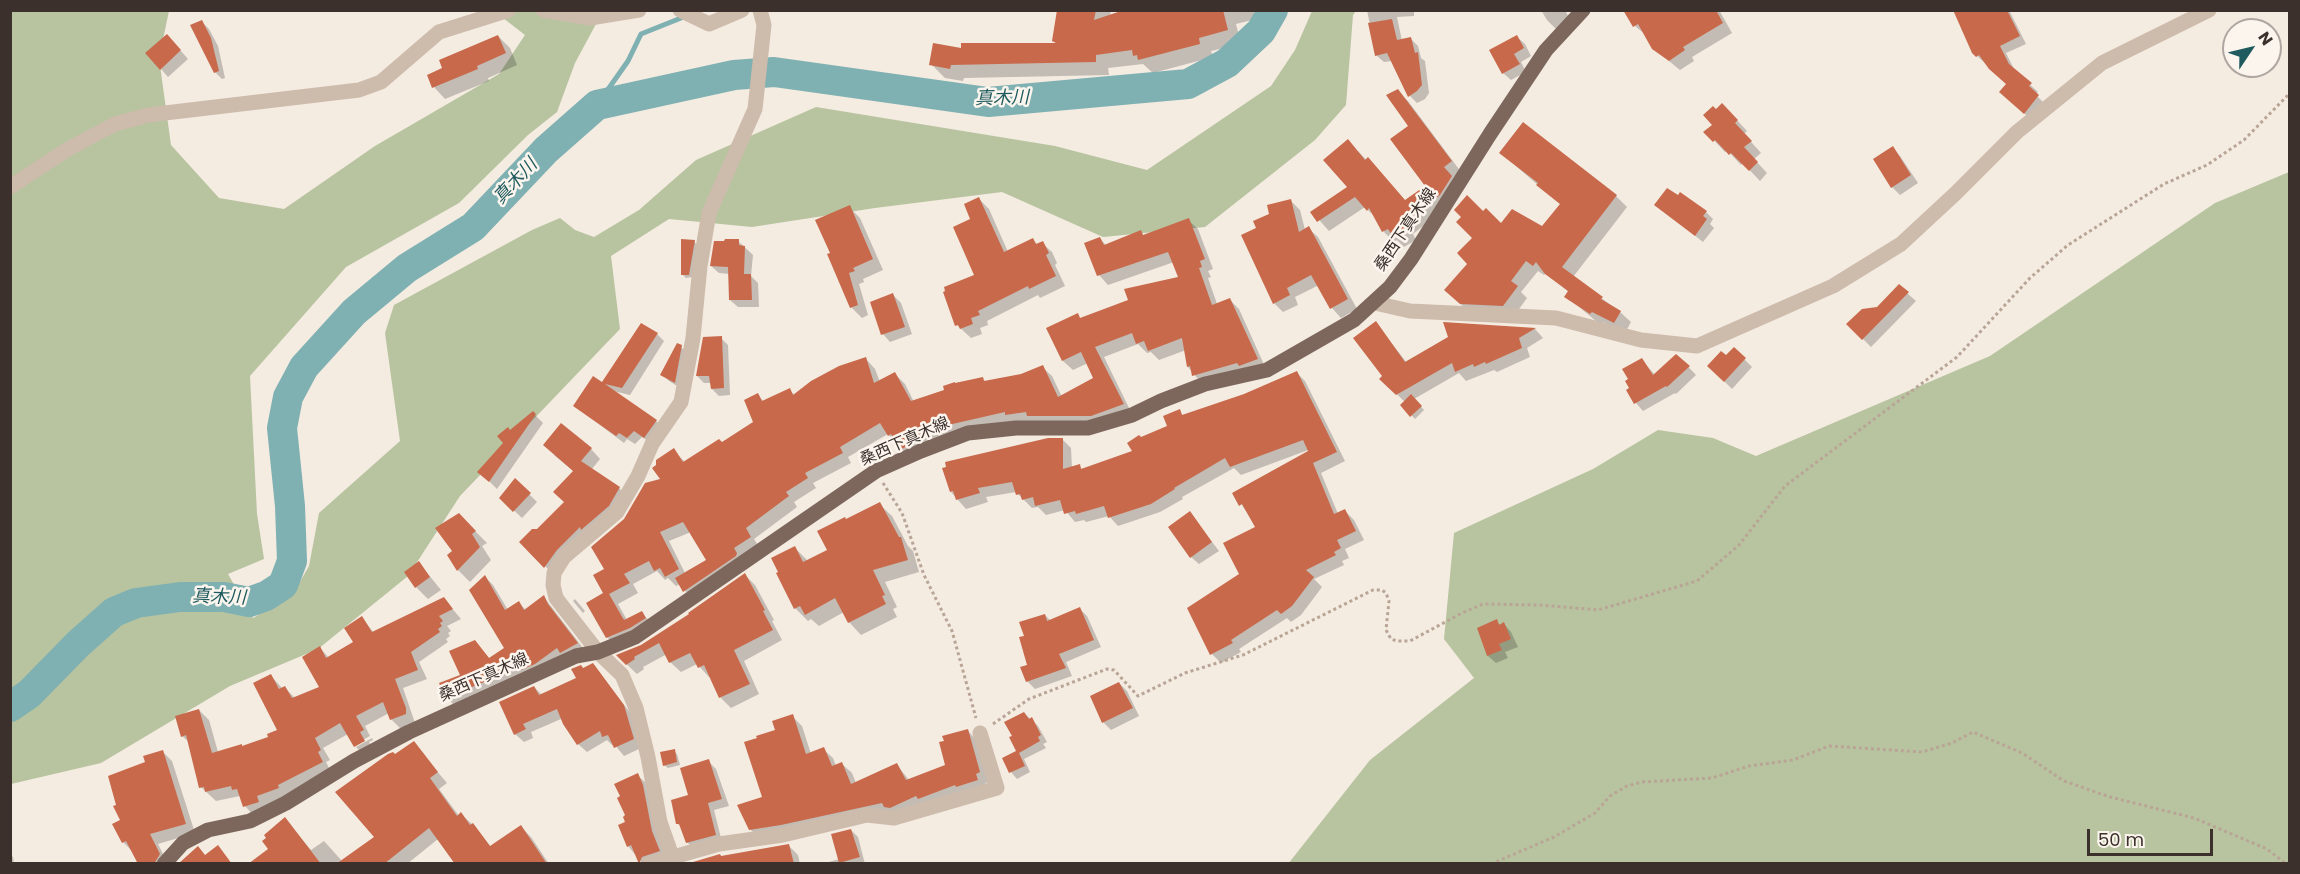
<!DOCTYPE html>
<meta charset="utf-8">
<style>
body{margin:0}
#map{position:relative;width:2300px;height:874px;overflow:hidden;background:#f4ebe1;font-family:Poppins,sans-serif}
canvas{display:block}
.frame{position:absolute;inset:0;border:12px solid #3b302b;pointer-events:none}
.north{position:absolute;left:2222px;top:18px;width:60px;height:60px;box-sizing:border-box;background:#fbf5ee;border:2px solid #aea6a0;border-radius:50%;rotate:55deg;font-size:16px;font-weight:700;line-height:24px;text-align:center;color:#3b302b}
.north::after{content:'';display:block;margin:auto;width:21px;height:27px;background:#1f5a5e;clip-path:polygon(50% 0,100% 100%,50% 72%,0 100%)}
.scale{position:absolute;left:2087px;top:829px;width:126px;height:27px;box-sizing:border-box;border:3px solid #3b302b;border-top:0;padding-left:8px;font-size:18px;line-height:21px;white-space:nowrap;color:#3b302b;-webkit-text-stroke:4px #fbf5ee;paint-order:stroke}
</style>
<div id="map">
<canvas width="2300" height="874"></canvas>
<div class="frame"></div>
<div class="north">N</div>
<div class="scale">50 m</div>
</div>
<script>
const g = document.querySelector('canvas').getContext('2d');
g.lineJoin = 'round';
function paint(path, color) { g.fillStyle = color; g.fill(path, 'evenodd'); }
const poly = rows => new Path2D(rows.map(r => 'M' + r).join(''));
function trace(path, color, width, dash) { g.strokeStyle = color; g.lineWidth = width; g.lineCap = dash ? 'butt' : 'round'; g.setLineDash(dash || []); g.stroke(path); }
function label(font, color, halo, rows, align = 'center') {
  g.font = font + ' Poppins,"Noto Sans JP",sans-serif'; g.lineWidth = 5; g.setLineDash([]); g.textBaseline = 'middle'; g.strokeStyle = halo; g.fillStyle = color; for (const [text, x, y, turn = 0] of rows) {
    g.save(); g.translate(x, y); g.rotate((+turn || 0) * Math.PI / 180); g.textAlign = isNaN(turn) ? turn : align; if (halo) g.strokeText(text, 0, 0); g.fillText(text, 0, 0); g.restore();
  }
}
paint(poly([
 [10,11,169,11,159,58,171,145,219,198,284,209,375,146,499,74,525,35,494,11,603,11,575,63,557,112,528,135,459,203,346,267,250,376,257,514,264,559,228,574,253,618,293,594,309,566,319,513,400,441,385,333,394,305,532,230,560,218,575,230,594,237,639,210,696,160,816,107,1055,146,1147,170,1271,86,1295,50,1312,11,1356,11,1353,15,1346,105,1315,140,1205,227,1103,237,1002,192,875,208,752,227,669,219,611,256,620,329,460,496,408,576,318,649,230,686,101,763,11,784],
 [2289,172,2289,863,1288,864,1370,760,1474,678,1444,639,1454,533,1593,469,1658,430,1713,438,1756,456,1990,356,2215,203]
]), '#b8c4a0');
paint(poly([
 [1058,10,1111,10,1110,17,1133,10,1253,10,1256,19,1236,24,1241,44,1211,51,1213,57,1153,73,1143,64,1108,68,1109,75,964,78,963,81,945,78,931,64,963,49,1057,44,1054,41],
 [1367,10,1414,10,1414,16,1397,17,1402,41,1411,39,1418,46,1421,58,1425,61,1429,93,1425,99,1417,103,1410,96,1392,61,1384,62,1376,55],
 [1541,10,1565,10,1572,24,1559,32,1547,20],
 [1625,10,1719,10,1732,33,1692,57,1694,61,1680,70,1653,48,1646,35,1635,26],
 [1954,10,2009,10,2026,44,2006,53,2015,71,2038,92,2035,94,2045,104,2032,120,2008,99,2008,85,1973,52],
 [202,22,209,29,218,46,225,78,222,79,215,72],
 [498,36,510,48,517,65,488,78,489,81,445,99,434,87,429,76],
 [1517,37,1525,44,1531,56,1521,62,1526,72,1511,80,1503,73],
 [174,43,188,59,168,77,161,69],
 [1397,91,1408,101,1461,172,1453,178,1461,187,1450,205,1413,234,1416,240,1404,247,1397,240,1394,242,1384,232,1376,218,1365,207,1329,231,1313,213,1349,187,1358,151,1406,202,1427,186],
 [1733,116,1747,131,1744,134,1761,153,1754,159,1767,173,1760,181,1743,163,1741,165,1727,150,1725,152,1706,132],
 [1893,148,1900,156,1918,183,1900,195,1892,187],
 [1501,153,1616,196,1627,207,1573,277,1620,312,1631,322,1625,333,1603,322,1602,324,1596,321,1566,296,1569,292,1546,273,1544,275,1538,271,1521,292,1527,298,1514,316,1472,314,1457,301,1483,213,1501,226,1542,228,1561,205],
 [979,199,989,209,1008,252,1032,239,1038,245,1042,243,1052,252,1057,263,1055,265,1065,286,1040,298,1038,295,987,321,988,325,980,328,982,334,971,338,957,325,976,276,972,220],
 [1291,201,1300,210,1305,230,1308,228,1318,237,1357,309,1341,318,1332,308,1319,285,1295,297,1298,305,1283,312,1274,303,1258,229,1271,214],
 [1656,205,1706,212,1713,219,1710,224,1714,228,1703,242],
 [849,207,860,218,883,270,863,279,864,282,859,284,868,315,862,318,851,307,832,254],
 [1188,220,1198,229,1213,269,1208,271,1211,277,1208,278,1217,304,1230,300,1239,309,1266,369,1203,385,1188,367,1186,350,1159,360,1151,352,1147,353,1138,344,1104,357,1132,414,1102,425,1016,424,911,459,888,434,848,457,851,463,813,483,816,488,794,502,797,507,754,539,759,547,693,601,680,584,676,586,668,578,665,580,657,571,633,584,638,593,618,604,627,620,641,613,651,622,617,647,607,637,606,570,625,520,662,480,673,450,685,462,722,444,755,422,758,395,764,402,789,390,795,395,866,359,875,369,880,382,895,374,905,384,914,402,983,379,986,382,1022,376,1042,367,1052,376,1062,397,1095,379,1088,363,1073,370,1063,361,1048,329,1077,315,1081,319,1130,301,1180,278,1174,262,1108,285,1099,275,1100,239,1107,246,1140,232,1144,236],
 [691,532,708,561,685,573,669,541],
 [694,241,697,245,692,277,686,278,682,274],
 [738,241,753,255,751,276,758,283,759,307,738,307,730,300,730,274,719,273,711,266],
 [1899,286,1916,301,1871,347,1848,324,1878,308],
 [893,295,901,303,912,334,890,342,883,334],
 [1376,323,1407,363,1450,338,1446,324,1535,329,1543,338,1527,348,1530,357,1497,372,1494,370,1466,381,1459,373,1414,399,1424,410,1415,419,1402,405,1405,402,1381,379,1384,376],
 [657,334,664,341,630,395,613,391,656,421,664,428,652,444,642,437,635,444,627,439,624,443,575,406],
 [721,338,728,345,730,395,719,396,712,389,712,383,704,383,697,376],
 [681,347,688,354,682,389,669,381,662,374],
 [1734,349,1752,367,1732,389,1709,366,1726,357],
 [1677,355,1696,375,1676,394,1675,393,1643,411,1636,403,1631,389,1642,360,1655,375],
 [1296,372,1305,381,1345,461,1321,473,1338,514,1345,511,1354,520,1364,540,1345,549,1349,558,1342,561,1344,565,1314,579,1322,587,1301,615,1291,622,1287,618,1239,649,1241,652,1221,663,1212,654,1257,528,1234,493,1311,451,1311,449,1241,475,1234,468,1182,497,1183,499,1160,512,1118,526,1109,516,1086,522,1084,520,1075,522,1065,510,1046,515,1038,507,1032,508,1016,492,986,497,988,502,966,509,951,492,1062,439,1071,448,1072,468,1079,466,1083,470,1134,452,1141,439,1169,427,1179,411,1184,416,1245,395],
 [533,413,543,423,497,489,487,479,510,432],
 [591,449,600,459,592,469,619,488,629,498,555,576,521,542,538,530,566,502,574,471,554,455],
 [515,480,537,502,522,518,501,498],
 [879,504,892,516,908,546,913,551,919,572,885,582,897,607,893,609,897,617,861,635,849,622,844,612,819,626,811,619,808,621,795,608,795,548,808,561,829,551,847,521],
 [1190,513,1219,551,1199,564,1191,557],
 [459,515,487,543,482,546,491,560,470,582,458,570,449,555,454,551],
 [419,563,441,590,428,599,416,587],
 [745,575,755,585,774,620,772,621,782,640,744,661,759,694,731,708,721,698,711,677,709,677,697,664,681,672,670,662,667,654,643,667,644,669,637,674,618,656,641,646,691,615],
 [485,577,493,585,508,610,519,603,526,610,544,597,586,652,455,706,447,698,441,684,462,675,475,642,490,659,507,648],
 [444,599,461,619,447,626,451,631,448,633,450,636,446,639,448,642,419,662,427,679,403,688,415,723,401,729,391,719,389,713,365,726,370,736,356,744,356,747,348,734,323,748,330,760,326,762,331,772,254,816,245,806,240,796,216,801,201,787,190,743,182,736,199,710,209,720,218,752,243,747,270,738,279,731,271,676,283,689,285,688,295,698,321,687,320,648,329,658,355,642,362,618,374,633],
 [575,599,585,611,583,613,573,601],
 [1080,609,1087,616,1101,647,1066,662,1072,676,1035,689,1028,682,1022,668,1028,665,1026,637,1045,615,1051,621],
 [1496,621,1501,626,1504,624,1511,632,1518,647,1505,652,1508,658,1496,663,1488,656,1479,628],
 [593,665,632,715,641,748,624,756,614,744,612,745,607,740,587,752,578,744,561,719,531,732,533,738,524,742,515,734,534,687,542,695,578,679,584,670],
 [1119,683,1127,691,1139,716,1111,730,1103,722],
 [1024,713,1038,726,1047,742,1043,744,1046,748,1024,759,1030,772,1017,779,1011,772,1018,752],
 [792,716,802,726,811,754,823,749,833,758,836,766,842,764,852,773,856,783,897,765,909,780,947,766,968,731,977,741,989,782,985,783,987,790,929,808,760,839,750,829,763,798,777,731],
 [372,738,373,740,369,742,373,750,365,756,356,747],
 [413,743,447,783,439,789,459,816,461,814,473,825,491,847,521,827,531,837,549,864,455,864,438,839,407,864,288,864,285,819,311,850,324,841,342,861,376,837,395,756],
 [674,751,677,754,680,765,668,768,664,765],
 [163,752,172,761,195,833,158,844,168,864,139,864,133,852,123,842,122,820],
 [708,761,716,769,729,806,714,810,722,842,695,850,687,842,682,827,678,824],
 [637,775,645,782,666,858,643,864,628,846,627,823],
 [851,830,858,837,865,864,822,864,839,859],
 [788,845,798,855,800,864,693,864,720,855,722,857],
 [10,854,13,857,14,864,10,864]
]), '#0003');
trace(poly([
 [597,105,628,61,641,34,686,16]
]), '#7fb0b2', 5);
trace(poly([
 [10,707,29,694,78,644,114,612,136,603,180,597,224,597,249,602,266,596,283,585,292,561,290,506,282,428,288,397,304,367,354,312,407,268,473,227,546,150,597,105,734,75,774,72,988,102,1188,84,1227,63,1261,31,1273,10]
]), '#7fb0b2', 30);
paint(poly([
 [1057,10,1096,10,1094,20,1124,10,1223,10,1228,30,1199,38,1200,44,1138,60,1137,55,1133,56,1132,50,1096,55,1096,62,951,65,950,69,929,65,933,43,961,48,961,43,1056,43,1052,41],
 [1623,10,1716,10,1723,23,1683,47,1685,50,1669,61,1652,49,1638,24,1633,27],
 [1953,10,2007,10,2020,36,2000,46,2009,64,2032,83,2029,86,2039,95,2024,114,1999,92,2006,84,1989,69,1979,55,1976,57,1972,53],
 [1392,19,1397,40,1411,37,1415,53,1418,52,1422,85,1417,91,1408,97,1387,53,1375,56,1368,23],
 [202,20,211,38,219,71,214,73,190,25],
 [167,34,181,50,160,70,145,53],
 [498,35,506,53,477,66,478,69,432,88,427,75,442,68,439,60],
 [1517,35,1524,48,1514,54,1520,64,1502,74,1489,50],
 [1398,89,1452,161,1444,167,1452,176,1440,195,1403,223,1407,229,1393,237,1388,229,1382,232,1369,208,1367,211,1355,197,1317,222,1310,212,1347,187,1323,160,1348,139,1365,160,1368,157,1405,200,1425,186,1390,139,1408,126,1386,95],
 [1722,103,1738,120,1735,123,1752,141,1744,147,1758,162,1749,171,1731,153,1729,155,1715,140,1713,142,1703,132,1712,125,1703,115,1713,106,1716,109],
 [1523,122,1617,195,1562,267,1603,297,1601,299,1621,311,1614,323,1592,312,1590,314,1564,297,1568,291,1545,274,1536,262,1533,266,1526,261,1511,281,1518,286,1503,306,1460,304,1444,290,1467,264,1457,253,1472,238,1456,222,1461,217,1454,210,1467,195,1483,211,1486,208,1501,223,1512,209,1542,226,1560,204,1536,185,1538,183,1499,153],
 [1893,146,1911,175,1891,188,1873,159],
 [1667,188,1678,195,1680,192,1707,211,1703,216,1707,219,1695,236,1654,205],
 [979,197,1004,252,1033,238,1036,244,1043,241,1049,253,1046,255,1056,276,1029,289,1028,286,978,311,980,315,971,318,973,324,960,329,958,325,955,326,943,292,945,291,944,287,974,275,953,227,970,219,964,204],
 [1291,199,1299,232,1309,226,1348,299,1330,309,1311,275,1287,288,1290,295,1273,304,1241,235,1256,228,1253,221,1269,214,1267,205],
 [850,205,873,259,853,268,855,271,849,273,858,305,850,308,827,254,830,253,815,220],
 [1189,218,1205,259,1200,261,1202,267,1199,268,1212,305,1230,298,1258,359,1239,366,1237,363,1192,376,1190,366,1187,367,1182,338,1148,351,1144,341,1136,344,1132,333,1095,347,1124,404,1091,416,1027,416,1026,412,1005,415,1005,412,948,425,949,427,927,435,900,450,891,434,888,436,880,423,840,447,843,453,805,473,808,478,786,492,789,496,746,528,751,537,734,548,737,553,736,556,683,592,675,578,706,560,683,522,660,532,679,569,665,577,660,568,654,571,649,561,624,574,630,583,609,594,624,620,642,611,646,618,630,628,606,638,586,603,603,593,593,575,604,569,591,547,624,519,645,483,660,479,652,468,656,465,656,460,674,448,683,462,719,439,722,442,753,422,744,400,758,393,762,401,790,388,793,395,811,381,839,366,866,357,874,383,895,372,911,401,944,390,943,386,955,382,955,383,983,377,984,381,1021,374,1043,365,1058,397,1093,378,1081,352,1062,361,1046,328,1078,313,1080,318,1128,300,1124,289,1178,277,1168,252,1097,276,1084,243,1100,237,1104,245,1141,230,1143,235],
 [681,239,695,240,689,275,681,275],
 [725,239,739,239,739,245,745,246,744,274,751,274,752,300,729,300,728,267,710,266,714,241,724,241],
 [1899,284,1909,292,1862,340,1846,324,1862,309,1877,307],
 [893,293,905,327,881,335,870,302],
 [1376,321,1405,362,1448,337,1443,322,1536,328,1519,338,1522,348,1486,364,1485,362,1474,367,1473,364,1455,372,1452,363,1396,395,1379,379,1382,376,1353,338],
 [641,323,658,333,622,388,605,384,657,420,644,438,634,431,627,438,619,433,616,436,573,406,593,376,602,382],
 [722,336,724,388,711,389,709,376,696,376,703,337],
 [677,343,682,345,675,383,660,375],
 [1734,347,1746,358,1724,382,1707,366,1721,351,1726,355],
 [1676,354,1690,366,1667,387,1666,386,1634,404,1626,390,1629,388,1625,381,1628,379,1622,369,1642,358,1653,375],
 [1297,371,1337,452,1313,463,1334,514,1345,509,1356,531,1337,540,1341,548,1334,552,1336,555,1306,570,1314,577,1292,606,1281,614,1277,610,1231,640,1233,643,1210,655,1187,608,1239,574,1223,543,1255,527,1242,504,1239,506,1232,493,1308,451,1303,440,1230,467,1225,458,1174,488,1175,489,1151,504,1108,518,1104,506,1076,514,1075,511,1064,514,1060,500,1035,506,1033,497,1022,500,1020,494,1016,495,1012,482,978,488,980,493,956,500,953,491,950,492,942,468,946,467,945,462,1048,438,1063,438,1063,469,1080,464,1081,469,1132,451,1127,443,1139,435,1141,437,1167,426,1163,416,1180,409,1182,415,1244,394],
 [1411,394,1422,406,1410,417,1400,405],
 [533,411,536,414,489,482,477,472,503,443,497,436,508,427,510,430],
 [561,423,592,448,581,461,620,487,609,506,581,530,580,527,557,550,544,568,519,542,532,529,537,529,564,502,553,492,573,471,543,445],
 [515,478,531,493,513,512,499,498],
 [880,502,899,537,901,537,908,560,873,570,885,595,882,596,886,604,848,623,835,598,805,615,800,606,794,609,776,573,778,572,771,558,795,546,803,562,827,550,817,531,845,517,846,519],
 [1190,511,1212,542,1190,558,1168,527],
 [459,513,476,531,472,534,480,547,457,571,447,555,452,551,435,528],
 [419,561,430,577,415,588,404,572],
 [745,573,765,610,763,611,773,630,734,650,750,684,719,698,704,665,698,668,690,653,669,663,659,643,634,657,635,659,626,665,616,655,641,645,689,614,688,613],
 [485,575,505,610,519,601,524,610,544,595,548,604,578,643,560,653,557,648,535,664,521,670,518,664,487,676,489,680,445,698,439,683,460,675,449,651,475,640,489,658,504,648,469,590],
 [444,597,453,609,439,616,443,621,440,623,442,626,438,629,440,632,411,652,418,670,395,679,406,708,406,714,390,720,383,702,356,716,364,730,360,732,365,741,354,747,340,723,315,738,321,750,318,752,323,762,278,785,279,788,257,796,259,802,243,807,237,789,232,790,231,786,205,792,204,787,199,788,186,735,181,737,175,716,199,709,212,753,242,744,242,746,268,737,267,734,277,730,253,683,271,674,279,689,285,686,292,698,319,687,302,657,320,646,326,658,353,642,344,628,362,616,372,632],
 [1080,607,1094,640,1059,654,1066,668,1026,682,1020,667,1027,665,1019,637,1024,636,1019,622,1045,614,1047,621],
 [1497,619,1499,625,1504,622,1511,639,1499,644,1502,650,1487,656,1477,628],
 [593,663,624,705,634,739,614,748,608,735,602,737,600,731,577,745,563,724,557,709,523,724,526,729,514,735,499,702,534,686,539,695,576,678,571,669,581,665,583,668],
 [1119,682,1133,708,1102,723,1090,696],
 [1024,712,1029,719,1032,717,1041,735,1038,737,1040,741,1019,753,1025,766,1009,773,1002,758,1016,751,1009,737,1012,736,1004,722],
 [793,714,806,754,824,747,832,766,842,762,851,784,897,763,906,780,945,765,939,742,944,741,942,736,968,729,980,772,976,774,978,780,956,787,955,785,918,799,916,796,890,808,884,807,882,803,781,825,749,830,737,805,762,797,744,742,757,738,756,736,775,730,772,721],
 [414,741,438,772,430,778,457,816,461,812,470,825,473,823,490,846,521,825,547,864,455,864,429,828,384,864,336,864,374,837,335,792,388,754,393,752,395,754],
 [675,749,677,762,663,766,660,752],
 [163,750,186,824,150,834,160,854,154,864,138,864,126,841,122,843,112,824,120,820,113,806,116,805,108,776,145,762,143,756],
 [709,759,722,799,708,803,716,835,686,843,679,824,676,824,671,800,688,795,680,768],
 [638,773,643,785,652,831,660,851,642,857,639,864,631,845,627,847,618,825,625,822,623,817,625,815,617,798,620,796,614,784],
 [285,817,321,864,248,864,268,849,262,841,266,838,264,835],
 [851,829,860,857,839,863,831,834],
 [789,844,794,864,694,864,693,862,720,854,721,856],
 [218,845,232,864,178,864,198,846,205,855]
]), '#c8694b');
trace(poly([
 [883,483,902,513,924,575,952,631,976,718],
 [993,724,1029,699,1107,669,1114,670,1138,696,1185,673,1243,655,1373,590,1382,590,1386,593,1389,601,1386,630,1391,639,1397,641,1410,641,1462,613,1483,604,1539,605,1598,610,1697,581,1739,545,1785,486,1957,357,2030,278,2068,245,2164,184,2207,165,2244,140,2290,93],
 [1491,864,1554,837,1595,813,1610,796,1627,786,1642,782,1712,778,1749,766,1793,760,1829,746,1922,752,1952,743,1973,732,2022,753,2064,781,2110,797,2194,818,2267,849,2286,864]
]), '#b9a596', 3, [3, 3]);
trace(poly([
 [543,10,590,18,639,10],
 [680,10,709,24,742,10],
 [10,187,68,149,115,124,148,115,359,90,381,82,439,32,509,10],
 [1375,303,1410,311,1556,318,1641,340,1697,346,1833,286,1901,244,1956,193,2017,132,2102,63,2209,10],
 [672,856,660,822,648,757,636,708,622,675,598,652,556,598,553,585,554,573,564,557,617,512,638,476,652,444,681,402,693,338,700,266,709,213,755,109,764,25,760,10],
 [649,864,719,844,783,835,867,815,894,818,997,788,980,733]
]), '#cdbbac', 15);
trace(poly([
 [164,864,183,843,208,830,250,821,286,803,354,761,409,732,576,656,598,652,635,637,876,471,921,451,968,433,1016,428,1088,428,1132,415,1161,401,1205,384,1267,370,1354,320,1390,287,1411,259,1490,134,1546,50,1583,10]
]), '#7d675c', 15);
label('16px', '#3b302b', '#fbf5ee', [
 ["桑西下真木線",1406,230,-56],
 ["桑西下真木線",905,442,-24],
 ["桑西下真木線",484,678,-24]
]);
label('italic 18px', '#1f5a5e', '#fbf5ee', [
 ["真木川",1002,99,-1],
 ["真木川",516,182,-47],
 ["真木川",219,598,2]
]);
</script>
